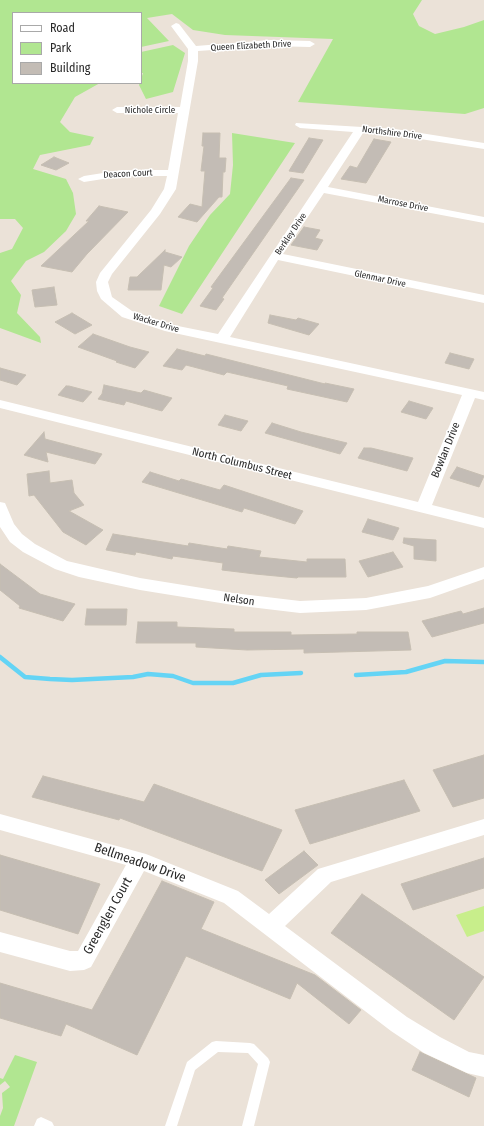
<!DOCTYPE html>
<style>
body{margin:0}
#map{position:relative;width:484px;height:1126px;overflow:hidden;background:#ebe2d8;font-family:"Fira Sans Condensed",sans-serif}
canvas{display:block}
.legend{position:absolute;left:12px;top:12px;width:130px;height:72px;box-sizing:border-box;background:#fff;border:1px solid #a9a9a9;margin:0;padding:5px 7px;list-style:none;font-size:12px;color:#282828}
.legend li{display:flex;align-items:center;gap:8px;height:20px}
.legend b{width:20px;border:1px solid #a9a9a9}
</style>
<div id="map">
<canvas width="484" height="1126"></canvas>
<ul class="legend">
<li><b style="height:5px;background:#fff"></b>Road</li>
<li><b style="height:11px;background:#b1e691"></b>Park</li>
<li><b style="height:11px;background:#c3bcb5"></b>Building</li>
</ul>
</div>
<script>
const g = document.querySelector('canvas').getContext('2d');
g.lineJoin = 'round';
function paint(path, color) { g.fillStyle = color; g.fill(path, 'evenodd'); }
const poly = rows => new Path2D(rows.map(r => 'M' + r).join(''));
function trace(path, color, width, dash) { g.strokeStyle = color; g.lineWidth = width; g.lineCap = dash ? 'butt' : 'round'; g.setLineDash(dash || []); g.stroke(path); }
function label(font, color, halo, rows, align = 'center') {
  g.font = font + ' "Fira Sans Condensed",sans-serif'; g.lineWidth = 3; g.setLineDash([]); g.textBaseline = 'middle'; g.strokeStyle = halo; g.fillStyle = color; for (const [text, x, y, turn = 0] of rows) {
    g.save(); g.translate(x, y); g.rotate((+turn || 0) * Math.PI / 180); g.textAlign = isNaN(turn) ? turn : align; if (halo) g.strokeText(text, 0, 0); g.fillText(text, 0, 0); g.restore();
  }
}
paint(poly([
 [0,0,422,0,413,14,419,26,435,34,464,27,484,20,484,108,465,114,298,102,333,39,225,35,193,30,172,14,147,18,169,41,141,47,141,13,13,13,13,83,100,83,75,97,60,122,70,132,94,137,90,145,40,155,33,169,66,179,73,193,76,214,66,231,44,252,26,261,11,281,21,295,17,313,40,337,41,343,0,328,0,253,12,249,23,228,15,219,0,219],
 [173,45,185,53,173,92,146,99,139,85,143,73,141,73,141,52],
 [232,133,295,143,182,314,159,306,189,246,210,215,230,194,233,165],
 [15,1055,37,1062,14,1126,0,1126,0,1116,3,1108,2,1093,10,1087,5,1081,0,1085,0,1078,3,1079]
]), '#b1e691');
paint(poly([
 [484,906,484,931,467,937,456,915]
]), '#c8ee8b');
trace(poly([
 [0,657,25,677,50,679,72,680,133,677,148,674,173,676,193,683,233,683,261,675,301,673],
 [356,675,406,672,445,661,484,662]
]), '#64d4f5', 4.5);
const building = poly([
 [203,133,220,133,219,158,226,158,225,172,223,172,222,197,219,197,197,222,178,217,190,204,202,207,205,171,201,171,204,146,202,146,203,133],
 [309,138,323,140,303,173,289,171,309,138],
 [374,139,391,142,366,183,341,179,350,166,357,168,374,139],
 [54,157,69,163,56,170,41,165,54,157],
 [291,178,304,180,222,298,224,299,216,310,200,306,213,288,211,287,291,178],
 [99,206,128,212,87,254,72,272,41,266,89,221,86,221,99,206],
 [304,227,320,230,315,238,323,240,317,250,291,245,304,227],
 [165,250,165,252,182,257,171,267,164,265,161,290,128,290,130,277,137,277,165,250],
 [54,287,57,305,35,307,32,290,54,287],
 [72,313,92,325,75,334,55,322,72,313],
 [270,315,296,320,298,318,319,324,309,335,268,323,270,315],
 [93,334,130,347,149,352,135,368,116,362,117,361,78,347,93,334],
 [177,349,205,356,206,354,325,384,325,383,354,389,347,402,287,389,288,386,227,372,224,375,186,365,182,370,163,366,177,349],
 [450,353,474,359,469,369,445,363,450,353],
 [0,368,26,375,17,385,0,380,0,368],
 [104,385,141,393,144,390,172,398,162,411,126,401,124,405,98,399,102,394,104,385],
 [66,386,69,386,92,392,83,402,58,395,66,386],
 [409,401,433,408,426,419,401,412,409,401],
 [225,415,248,421,241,431,218,425,225,415],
 [272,423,301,432,347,443,340,454,265,433,272,423],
 [44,432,45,439,102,454,95,464,46,452,48,462,24,455,44,432],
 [364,448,371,448,413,458,407,471,358,458,364,448],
 [457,467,484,476,479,487,450,478,457,467],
 [49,471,50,483,72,480,74,493,84,505,69,511,103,530,86,545,63,532,34,495,29,496,27,474,49,471],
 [150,472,179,481,181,479,220,490,224,485,303,511,295,524,244,508,242,512,142,482,150,472],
 [368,519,399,528,393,540,362,532,368,519],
 [113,534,188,546,189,543,227,549,228,546,261,551,259,557,307,562,307,559,345,559,346,577,298,577,297,578,255,574,222,570,223,563,173,556,172,559,136,552,135,555,106,550,113,534],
 [404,538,436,540,436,561,414,559,414,546,403,543,404,538],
 [393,552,403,567,368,577,359,561,393,552],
 [0,564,40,594,75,604,63,621,19,608,20,606,0,590,0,564],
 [484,608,484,623,432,637,422,621,461,611,463,614,484,608],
 [87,609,127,609,126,625,85,625,87,609],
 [138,622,177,622,177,627,234,629,234,632,291,632,291,635,357,634,357,632,408,632,411,650,304,653,304,649,247,650,196,647,196,643,136,643,138,622],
 [484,755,484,798,453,807,433,770,484,755],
 [43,776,144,802,154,784,282,830,262,871,120,818,119,820,32,797,43,776],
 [404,780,420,811,310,844,295,810,404,780],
 [304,851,318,865,279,894,265,880,304,851],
 [0,855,100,884,78,934,0,910,0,855],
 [484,858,484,888,413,910,401,884,484,858],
 [162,881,214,902,201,929,315,975,361,1010,349,1024,297,983,290,999,186,956,137,1055,66,1024,61,1036,0,1018,0,983,92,1010,162,881],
 [362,894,484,977,454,1020,331,933,362,894],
 [420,1052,476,1078,469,1097,412,1070,420,1052]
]);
paint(building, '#c3bcb5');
trace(building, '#c6beb2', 1);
paint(poly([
 [216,1041,250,1043,254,1044,268,1058,270,1062,254,1126,242,1126,258,1064,248,1053,218,1052,195,1070,177,1126,165,1126,187,1062,212,1042,216,1041],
 [41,1117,52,1122,54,1126,34,1126,37,1119,41,1117]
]), '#fff');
paint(poly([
 [176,23,179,24,196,46,270,40,310,41,315,44,310,47,270,46,198,51,198,61,176,189,160,214,112,274,108,282,112,297,132,311,173,325,218,334,353,132,300,128,295,125,296,123,395,129,484,143,484,149,395,135,363,133,328,187,484,217,484,223,324,193,283,254,484,295,484,303,278,260,230,337,484,392,484,400,475,398,432,505,484,518,484,528,0,408,0,400,418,502,462,395,165,331,122,317,101,299,97,291,96,282,100,273,151,210,164,189,167,176,122,176,84,182,78,179,84,176,122,170,168,170,178,113,117,113,112,110,117,107,180,107,188,61,188,49,171,26,176,23],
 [0,502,5,503,14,524,22,534,35,544,67,561,140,578,233,593,300,601,366,598,428,586,484,567,484,579,430,598,366,610,300,613,233,605,140,590,79,577,55,569,23,552,10,542,0,527,0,502],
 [0,814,146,854,238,891,269,914,318,869,484,819,484,835,331,882,285,926,407,1017,440,1037,469,1052,484,1055,484,1077,467,1073,424,1053,391,1031,224,903,144,871,91,967,84,970,70,971,0,952,0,932,70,951,78,951,126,865,0,830,0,814]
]), '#fff');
label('9px', '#282828', '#fff', [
 ["Queen Elizabeth Drive",251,46,-3],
 ["Nichole Circle",150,110],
 ["Northshire Drive",392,133,7],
 ["Deacon Court",128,174,-3],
 ["Marrose Drive",403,204,11],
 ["Berkley Drive",291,234,-56],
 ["Glenmar Drive",380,279,12],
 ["Wacker Drive",156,323,17]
]);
label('11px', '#282828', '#fff', [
 ["Bowlan Drive",446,450,-68],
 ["North Columbus Street",242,464,14],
 ["Nelson",239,600,8]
]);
label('13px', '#282828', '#fff', [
 ["Bellmeadow Drive",140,863,19],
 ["Greenglen Court",108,916,-61]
]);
</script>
